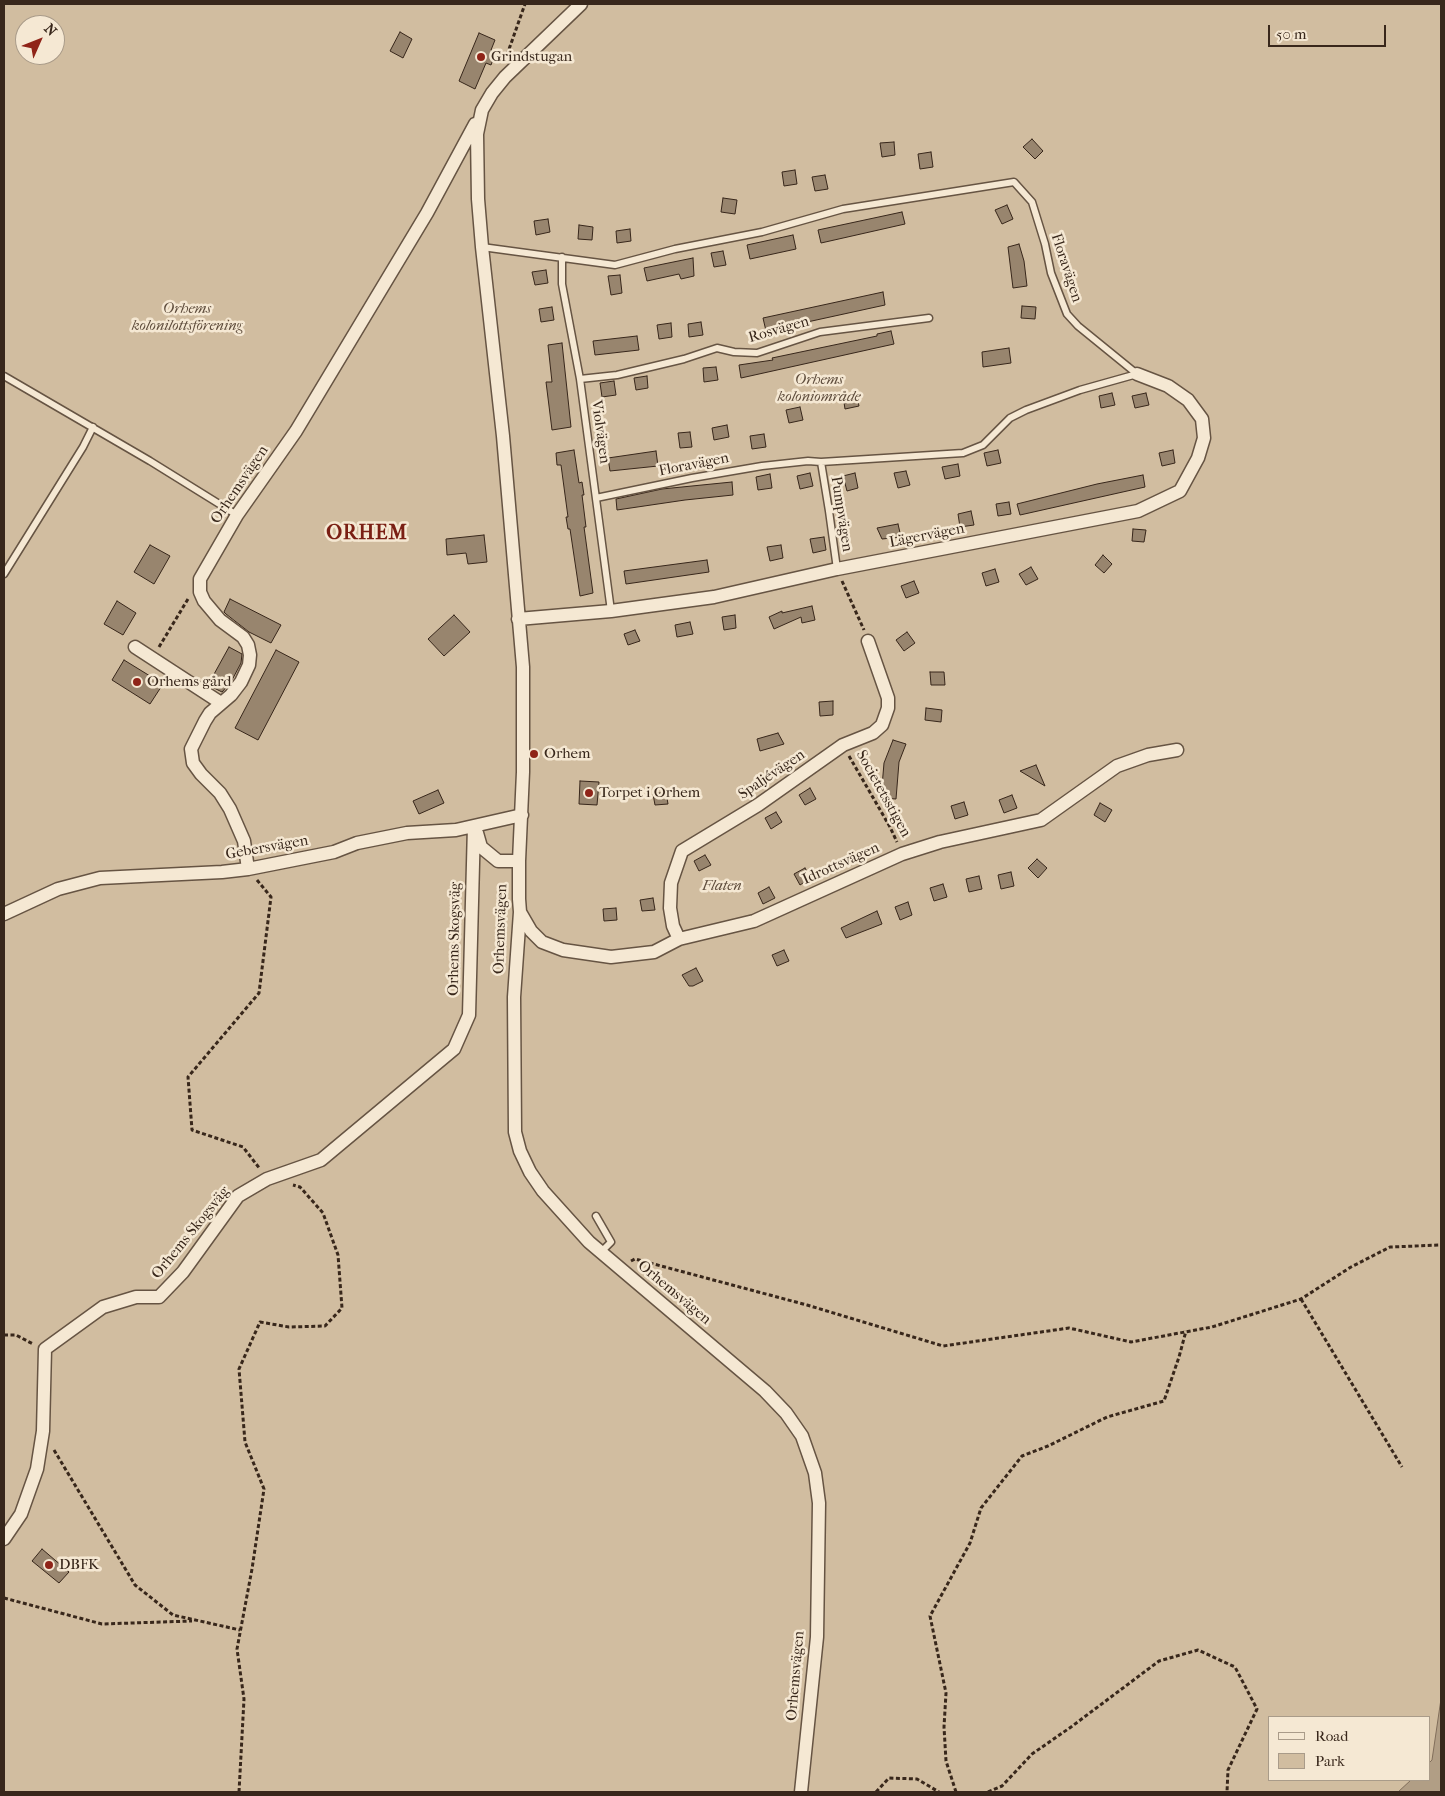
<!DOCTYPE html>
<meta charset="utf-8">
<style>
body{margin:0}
#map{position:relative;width:1445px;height:1796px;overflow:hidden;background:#f0dcbb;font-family:"IM FELL French Canon",serif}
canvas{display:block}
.frame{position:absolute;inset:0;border:5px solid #38271b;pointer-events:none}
.legend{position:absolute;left:1268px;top:1716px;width:162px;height:65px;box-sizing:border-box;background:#f5e8d3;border:1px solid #a99b89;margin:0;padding:6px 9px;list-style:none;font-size:15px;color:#38271b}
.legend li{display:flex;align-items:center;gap:10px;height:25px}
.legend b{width:25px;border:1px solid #a99b89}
.north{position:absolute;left:15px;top:15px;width:50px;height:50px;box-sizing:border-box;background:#f5e8d3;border:1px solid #a99b89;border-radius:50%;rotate:46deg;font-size:14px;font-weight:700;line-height:20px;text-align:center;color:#38271b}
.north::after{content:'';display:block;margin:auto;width:18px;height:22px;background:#8f2418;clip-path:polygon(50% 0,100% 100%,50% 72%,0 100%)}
.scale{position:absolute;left:1268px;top:25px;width:118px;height:22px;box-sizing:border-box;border:2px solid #38271b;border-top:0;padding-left:6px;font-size:15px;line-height:18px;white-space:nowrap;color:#38271b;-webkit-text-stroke:4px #f5e8d3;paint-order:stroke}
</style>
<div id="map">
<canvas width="1445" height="1796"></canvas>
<div class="frame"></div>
<ul class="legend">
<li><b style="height:6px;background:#f5e8d3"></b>Road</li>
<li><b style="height:14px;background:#d1bda0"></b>Park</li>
</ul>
<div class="north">N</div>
<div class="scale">50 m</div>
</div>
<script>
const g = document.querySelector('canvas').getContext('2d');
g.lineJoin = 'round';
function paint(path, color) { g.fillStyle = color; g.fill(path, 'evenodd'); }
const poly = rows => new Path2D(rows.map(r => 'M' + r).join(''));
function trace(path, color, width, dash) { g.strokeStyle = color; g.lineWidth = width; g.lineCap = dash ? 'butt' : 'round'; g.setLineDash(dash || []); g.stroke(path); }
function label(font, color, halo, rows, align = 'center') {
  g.font = font + ' "IM FELL French Canon",serif'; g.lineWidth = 5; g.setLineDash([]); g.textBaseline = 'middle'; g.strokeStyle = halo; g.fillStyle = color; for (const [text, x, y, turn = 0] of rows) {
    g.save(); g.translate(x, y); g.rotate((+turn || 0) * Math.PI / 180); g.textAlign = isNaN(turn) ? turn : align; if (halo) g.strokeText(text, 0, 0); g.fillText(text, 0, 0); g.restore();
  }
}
paint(poly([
 [4,4,1441,4,1441,1792,4,1792],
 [25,25,55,25,55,55,25,55],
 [1269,1717,1429,1717,1429,1780,1269,1780]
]), '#d1bda0');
const water = poly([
 [1441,1699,1441,1792,1398,1792,1411,1780,1429,1780,1429,1763,1432,1760,1441,1699]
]);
paint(water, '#b19e85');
trace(water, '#816e5b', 1);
const building = poly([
 [400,32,412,39,403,58,390,51,400,32],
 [479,33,495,40,491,50,496,52,491,65,486,63,475,89,459,81,479,33],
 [1032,139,1043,151,1035,159,1023,147,1032,139],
 [894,142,895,155,882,157,880,143,894,142],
 [931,152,933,167,920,169,918,154,931,152],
 [795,170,797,184,784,186,782,172,795,170],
 [825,175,828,189,815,191,812,177,825,175],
 [723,198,737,200,735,214,721,212,723,198],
 [1007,205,1013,219,1002,224,995,210,1007,205],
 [902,212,905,224,821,243,818,230,902,212],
 [548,219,550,232,536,235,534,221,548,219],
 [579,225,593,227,592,240,578,239,579,225],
 [630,229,631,241,617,243,616,231,630,229],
 [793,235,796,249,750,259,747,245,793,235],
 [1019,244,1024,261,1027,286,1013,288,1008,247,1019,244],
 [723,251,726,265,714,267,711,253,723,251],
 [693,258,694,276,681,279,679,274,647,281,644,268,693,258],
 [546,270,548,283,535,285,532,272,546,270],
 [620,275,622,293,611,295,608,276,620,275],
 [883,292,885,305,766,331,763,318,883,292],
 [1022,306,1036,307,1035,319,1021,318,1022,306],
 [552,307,554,320,541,322,539,309,552,307],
 [701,322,703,335,689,337,688,324,701,322],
 [671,323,672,337,659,339,657,325,671,323],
 [891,331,894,344,741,378,739,365,773,360,772,358,877,336,877,334,891,331],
 [637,336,639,350,595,355,593,341,637,336],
 [562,343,571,427,552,430,546,382,552,382,548,345,562,343],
 [1009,348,1011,363,983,367,982,352,1009,348],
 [716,367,718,380,704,382,703,368,716,367],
 [647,376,648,388,636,390,634,378,647,376],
 [614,381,616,395,602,397,600,383,614,381],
 [856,393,859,406,845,409,843,396,856,393],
 [1112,393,1115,405,1101,408,1099,396,1112,393],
 [1146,393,1149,405,1135,408,1132,396,1146,393],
 [800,407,803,420,789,423,786,410,800,407],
 [727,425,729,437,714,440,712,428,727,425],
 [690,432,692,447,680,448,678,433,690,432],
 [764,434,766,447,752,449,750,436,764,434],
 [574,450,579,483,582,482,584,495,582,495,586,527,584,527,593,593,580,596,570,529,568,529,566,517,568,517,561,465,557,465,556,453,574,450],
 [998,450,1001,463,987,466,984,453,998,450],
 [1173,450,1175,463,1162,466,1159,453,1173,450],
 [656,451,658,466,610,471,608,458,656,451],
 [958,464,960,476,945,479,942,467,958,464],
 [906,471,910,485,898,488,894,473,906,471],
 [810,473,813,486,800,489,797,476,810,473],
 [855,473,858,488,847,491,843,476,855,473],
 [770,474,772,488,758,490,756,477,770,474],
 [1143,475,1145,487,1020,515,1017,504,1097,484,1143,475],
 [732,482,733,495,685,500,617,510,616,499,662,489,732,482],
 [1009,502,1011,514,998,516,996,504,1009,502],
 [971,511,974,525,960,527,958,514,971,511],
 [898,524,901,537,882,539,877,528,898,524],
 [1133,529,1146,530,1144,542,1132,541,1133,529],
 [484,535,487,562,468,564,466,553,447,555,446,539,484,535],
 [824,537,826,550,813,553,810,539,824,537],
 [150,545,170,556,154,584,134,572,150,545],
 [781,545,783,558,770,561,767,547,781,545],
 [1103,555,1112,564,1104,573,1095,565,1103,555],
 [707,560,709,572,626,584,624,571,707,560],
 [1031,567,1038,579,1026,585,1019,574,1031,567],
 [995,569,999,582,986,586,982,573,995,569],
 [914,581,919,593,906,598,901,586,914,581],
 [230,599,281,625,271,643,249,632,226,614,224,612,230,599],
 [117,601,136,613,123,635,104,624,117,601],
 [812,606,815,620,802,623,801,617,774,629,769,617,782,611,782,613,812,606],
 [454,615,470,632,444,656,428,639,454,615],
 [735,615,736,628,724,630,722,617,735,615],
 [690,622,693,634,677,637,675,625,690,622],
 [635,630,640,641,628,645,624,634,635,630],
 [907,632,915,643,904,651,896,640,907,632],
 [229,647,242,654,241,663,231,682,222,692,208,685,229,647],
 [276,650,299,662,258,740,235,728,276,650],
 [124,660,163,684,150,704,112,680,124,660],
 [930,672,944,672,945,685,931,685,930,672],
 [833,701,833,715,820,716,819,702,833,701],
 [926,708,942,710,941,722,925,720,926,708],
 [778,733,784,744,760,751,757,739,778,733],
 [893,740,906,744,899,762,896,799,881,798,884,763,893,740],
 [1036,765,1045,786,1020,771,1036,765],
 [580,781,599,782,597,805,579,804,580,781],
 [810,788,816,799,805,805,799,795,810,788],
 [438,790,444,803,419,814,413,801,438,790],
 [666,792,668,804,655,805,653,794,666,792],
 [1012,795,1017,808,1004,813,999,800,1012,795],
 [964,802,968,815,955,819,951,806,964,802],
 [1100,803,1112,810,1105,822,1094,815,1100,803],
 [776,812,782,822,771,829,765,818,776,812],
 [705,855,711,865,699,871,694,861,705,855],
 [1037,859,1047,868,1038,878,1028,868,1037,859],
 [805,868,811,878,800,885,794,874,805,868],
 [1011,872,1014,886,1001,889,998,875,1011,872],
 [979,876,982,889,969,892,966,879,979,876],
 [943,884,947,897,934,901,930,888,943,884],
 [769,887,775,898,763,904,758,893,769,887],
 [653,898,655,910,642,911,640,900,653,898],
 [908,902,912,915,900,920,895,907,908,902],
 [616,908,617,920,604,921,603,909,616,908],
 [877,911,882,924,846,938,841,928,877,911],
 [784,950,789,961,777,966,772,955,784,950],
 [696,968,703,981,693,986,689,986,682,975,696,968],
 [42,1549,69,1572,59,1583,32,1561,42,1549]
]);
paint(building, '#98856e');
trace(building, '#38271b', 1);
const service = poly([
 [482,247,615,265,675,249,762,232,843,209,1014,182,1032,202,1045,244,1051,273,1067,314,1078,326,1137,374,1080,390,1026,410,1010,418,983,445,963,453,821,462,808,461,762,466,692,478,596,498],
 [562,257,562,284,580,379,611,611],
 [4,376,150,461,237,515],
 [580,379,617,375,684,359,717,348,734,352,757,353,820,332,929,318],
 [821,462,829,511,837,569],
 [4,574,83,447,93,427],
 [596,1216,611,1242,601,1252]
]);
const minor = poly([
 [581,4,505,77,492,93,482,110,477,134,478,199,482,247,503,436,523,667,523,772,519,861,519,899,520,912,514,997,515,1132,520,1151,530,1172,543,1191,589,1242,765,1391,786,1413,802,1436,815,1473,819,1503,817,1637,801,1792],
 [518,619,611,611,714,597,837,569,1138,511,1180,491,1198,458,1204,438,1202,419,1188,400,1168,386,1137,374],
 [135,647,221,703],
 [477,833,481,847,498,861,519,861],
 [248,869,244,841,230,809,220,793,201,774,193,763,191,749,205,721,210,713,231,695,241,682,249,665,250,655,248,645,243,637,220,620,204,601,200,592,200,579,237,515,296,431,427,213,475,124],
 [520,912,531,931,542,942,563,950,611,957,654,952,679,939,754,921,902,854,940,842,1041,820,1117,766,1148,755,1177,750],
 [4,914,58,889,100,878,222,872,248,869,334,852,357,843,407,833,456,830,522,815],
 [679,939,673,926,670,908,671,883,682,851,758,805,843,745,873,733,882,725,888,708,888,698,868,641],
 [4,1539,21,1514,37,1469,43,1431,45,1349,103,1307,136,1297,159,1297,183,1272,238,1196,267,1179,321,1160,454,1049,469,1015,474,826]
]);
trace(service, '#665443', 9);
trace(minor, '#665443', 15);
trace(poly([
 [507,55,525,4],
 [842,581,864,630],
 [159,647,188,599],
 [849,756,890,827,897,842],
 [257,880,271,897,259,993,188,1077,192,1130,243,1147,260,1169],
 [631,1261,635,1259,807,1305,943,1346,1069,1328,1131,1342,1212,1327,1301,1299,1351,1267,1390,1247,1441,1245],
 [1301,1299,1402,1467],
 [4,1335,16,1335,33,1344],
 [54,1450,135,1585,173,1615,240,1630],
 [4,1598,102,1624,192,1621],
 [239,1792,244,1699,237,1649,252,1569,264,1489,245,1442,239,1369,260,1322,289,1327,325,1326,342,1308,338,1255,323,1213,300,1187,293,1185],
 [876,1792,889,1778,917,1779,939,1792],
 [956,1792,946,1761,944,1727,946,1693,930,1616,970,1543,981,1508,1022,1456,1048,1446,1107,1417,1164,1401,1179,1357,1186,1331],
 [988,1792,1002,1786,1032,1754,1071,1727,1159,1661,1198,1650,1235,1667,1257,1709,1228,1770,1227,1792]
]), '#38271b', 3, [4, 2.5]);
trace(service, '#f5e8d3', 6);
trace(minor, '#f5e8d3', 12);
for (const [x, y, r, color] of [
 [481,57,5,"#8f2418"],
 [137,682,5,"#8f2418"],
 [534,754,5,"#8f2418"],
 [589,793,5,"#8f2418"],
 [49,1565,5,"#8f2418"]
]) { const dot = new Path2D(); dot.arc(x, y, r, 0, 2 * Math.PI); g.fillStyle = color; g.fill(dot); trace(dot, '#f5e8d3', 2); }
label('15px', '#38271b', '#f5e8d3', [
 ["Grindstugan",491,57],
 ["Orhems gård",147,682],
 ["Orhem",544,754],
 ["Torpet i Orhem",599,793],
 ["DBFK",59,1565]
], 'left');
label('15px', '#38271b', '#f5e8d3', [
 ["Floravägen",1066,268,72],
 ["Rosvägen",779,330,-16],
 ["Violvägen",600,432,82],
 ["Floravägen",694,465,-11],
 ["Orhemsvägen",240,485,-56],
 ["Pumpvägen",841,514,81],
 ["Lägervägen",927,536,-11],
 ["Spaljévägen",772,775,-34],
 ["Societetsstigen",883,794,61],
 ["Gebersvägen",267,848,-10],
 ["Idrottsvägen",841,864,-24],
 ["Orhemsvägen",501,929,-88],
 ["Orhems Skogsväg",455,939,-89],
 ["Orhems Skogsväg",191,1233,-51],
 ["Orhemsvägen",674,1293,40],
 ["Orhemsvägen",796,1676,-85]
]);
label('italic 15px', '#5e4c3c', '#f5e8d3', [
 ["Orhems",187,309],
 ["kolonilottsförening",187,326],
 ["Orhems",819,380],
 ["koloniområde",819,397],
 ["Flaten",722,886]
]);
g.letterSpacing = '1px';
label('bold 20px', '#7a1f14', '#f5e8d3', [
 ["ORHEM",367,534]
]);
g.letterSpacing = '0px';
</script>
